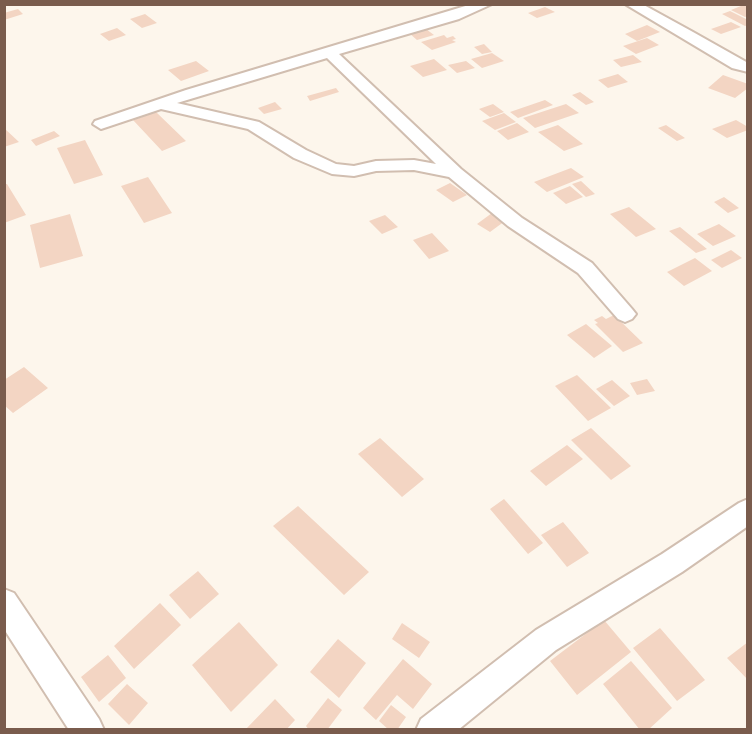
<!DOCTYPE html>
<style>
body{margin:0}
#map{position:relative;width:752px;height:734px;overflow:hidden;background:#fdf6ec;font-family:Karla,sans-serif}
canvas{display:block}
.frame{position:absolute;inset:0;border:6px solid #7a5c4d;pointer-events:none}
</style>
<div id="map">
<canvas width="752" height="734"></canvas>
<div class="frame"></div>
</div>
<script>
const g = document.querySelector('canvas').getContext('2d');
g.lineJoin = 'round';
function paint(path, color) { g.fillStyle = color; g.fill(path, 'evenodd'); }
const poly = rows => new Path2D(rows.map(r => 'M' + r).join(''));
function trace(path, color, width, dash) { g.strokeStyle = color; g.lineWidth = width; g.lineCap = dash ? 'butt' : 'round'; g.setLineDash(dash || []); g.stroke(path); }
paint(poly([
 [746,4,748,16,745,17,731,10],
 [545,7,555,12,537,18,528,13],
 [18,9,23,14,4,20,4,13],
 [730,11,748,20,748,25,745,26,722,14],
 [145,14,157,23,142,28,130,19],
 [731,22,741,27,721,34,711,29],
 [647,25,660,32,637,41,625,34],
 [117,28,126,35,109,41,100,34],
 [426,29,434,35,417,40,409,33],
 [444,35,447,38,453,36,456,39,452,40,456,42,432,50,421,42],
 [647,38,659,45,636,54,623,46],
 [484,44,492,52,482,54,474,47],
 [492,53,504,61,482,68,471,59],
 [633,55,642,62,621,67,613,60],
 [434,59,447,70,423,77,410,66],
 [196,61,209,71,181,81,168,70],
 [466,61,475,68,457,73,448,65],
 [618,74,628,82,608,88,598,80],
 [723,75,748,84,748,88,735,98,708,88],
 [336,88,339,92,310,101,307,96],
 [580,92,594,102,586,105,572,95],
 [545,100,553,105,518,118,510,112],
 [275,102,282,109,264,114,258,108],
 [493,104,504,112,490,117,479,109],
 [566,104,579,113,535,128,523,118],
 [156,112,186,141,162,151,133,120],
 [504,113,516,122,495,130,482,121],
 [736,120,748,127,748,130,727,138,712,129],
 [517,123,529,132,508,140,497,131],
 [558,125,583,144,564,151,538,132],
 [666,125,685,138,677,141,658,128],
 [4,128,19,142,4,147],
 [54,131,60,136,36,146,31,140],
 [85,140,103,175,74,184,57,148],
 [571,168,584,177,547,192,534,182],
 [148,177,172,213,144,223,121,186],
 [581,181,595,194,586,197,572,184],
 [450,183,467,195,453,202,436,190],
 [4,184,7,184,26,215,4,223],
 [570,186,583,197,566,204,553,193],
 [724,197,739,208,728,213,714,202],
 [629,207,656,229,636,237,610,214],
 [492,213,505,221,490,232,477,224],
 [70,214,83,256,40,268,30,225],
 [385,215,398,227,382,234,369,221],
 [719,224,736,236,713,246,697,234],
 [680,227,707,249,696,253,669,231],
 [432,233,449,251,429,259,413,240],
 [731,250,742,258,722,268,711,260],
 [695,258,712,271,684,286,667,272],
 [614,315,643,343,623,352,595,324,598,323,594,320,602,316,606,319],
 [586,324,612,346,594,358,567,335],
 [24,367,48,388,13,413,4,405,4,380],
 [577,375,611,408,588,421,555,386],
 [647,379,655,391,637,395,630,383],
 [612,380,630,396,614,406,596,389],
 [591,428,631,466,611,480,571,440],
 [380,438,424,479,402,497,358,454],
 [567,445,583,459,546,486,530,471],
 [504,499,543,543,528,554,490,509],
 [298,506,369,572,344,595,273,526],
 [563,522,589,553,567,567,541,535],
 [198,571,219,594,190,619,169,595],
 [160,603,181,625,134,669,114,646],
 [604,620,631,652,577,695,550,661],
 [239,622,278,665,231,712,192,665],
 [402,623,430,642,419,658,392,639],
 [660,628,705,680,677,701,633,648],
 [338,639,366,663,339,698,310,672],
 [748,642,748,680,727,658],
 [108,655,126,678,99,702,81,677],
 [403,659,432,684,413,709,397,695,376,720,363,708],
 [631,661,672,708,648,730,640,730,603,684],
 [127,684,148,703,129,725,108,704],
 [328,698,342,710,327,730,309,730,306,726],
 [275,699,295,720,286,730,245,730],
 [391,705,406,717,397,730,389,730,379,721]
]), '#f3d5c3');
const minor = poly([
 [472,4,492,4,459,19,339,54,461,169,522,218,592,263,632,309,636,314,632,319,625,322,618,319,578,273,508,226,449,177,414,170,376,171,354,176,332,174,294,158,248,129,161,109,101,129,93,124,95,121,186,90,472,4],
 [327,58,436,164,414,160,376,161,354,166,336,164,306,150,259,122,177,103,327,58],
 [625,4,642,4,693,32,748,63,748,72,732,68,625,4],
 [748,499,748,526,682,572,556,650,458,730,416,730,421,719,536,630,662,554,739,503,748,499],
 [4,589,14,593,99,719,104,730,69,730,4,629,4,589]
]);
trace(minor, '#d1beb0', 4);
paint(minor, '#fff');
</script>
